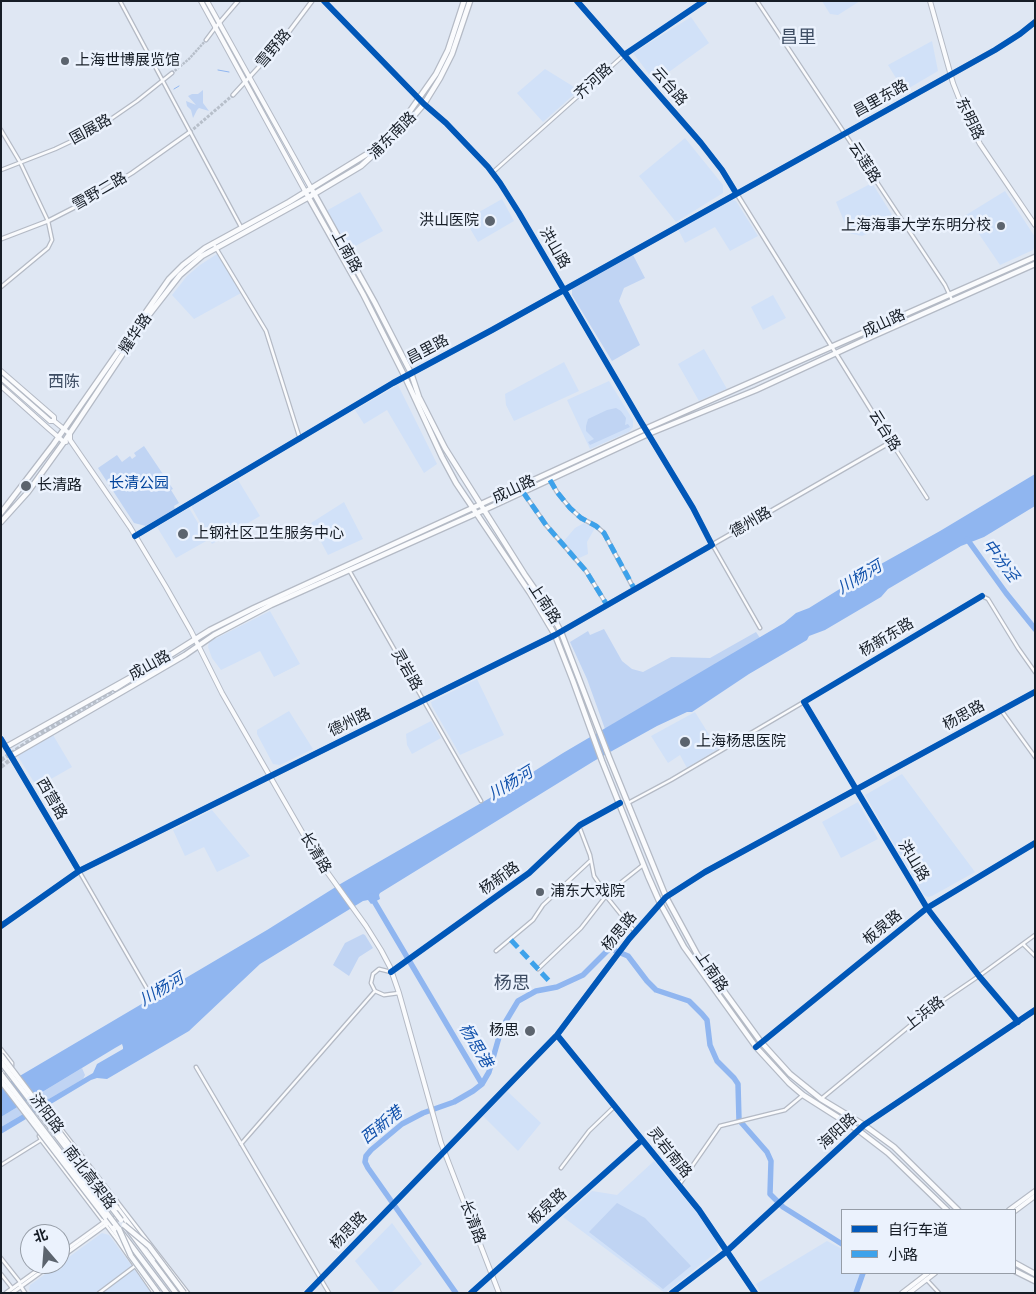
<!DOCTYPE html>
<meta charset="utf-8">
<style>
body{margin:0}
#map{position:relative;width:1036px;height:1294px;overflow:hidden;background:#dfe7f3;font-family:"DejaVu Sans","Noto Sans SC",sans-serif}
canvas{display:block}
.frame{position:absolute;inset:0;border:2px solid #161d26;pointer-events:none}
.legend{position:absolute;left:841px;top:1209px;width:175px;height:65px;box-sizing:border-box;background:#ebf2fd;border:1px solid #969da7;margin:0;padding:6px 9px;list-style:none;font-size:15px;color:#161d26}
.legend li{display:flex;align-items:center;gap:10px;height:25px}
.legend b{width:25px;border:1px solid #969da7}
.north{position:absolute;left:20px;top:1224px;width:50px;height:50px;box-sizing:border-box;background:#ebf2fd;border:1px solid #969da7;border-radius:50%;rotate:342deg;font-size:14px;font-weight:700;line-height:20px;text-align:center;color:#161d26}
.north::after{content:'';display:block;margin:auto;width:18px;height:22px;background:#5c646e;clip-path:polygon(50% 0,100% 100%,50% 72%,0 100%)}
</style>
<div id="map">
<canvas width="1036" height="1294"></canvas>
<div class="frame"></div>
<ul class="legend">
<li><b style="height:6px;background:#0057b8"></b>自行车道</li>
<li><b style="height:6px;background:#3da2eb"></b>小路</li>
</ul>
<div class="north">北</div>
</div>
<script>
const g = document.querySelector('canvas').getContext('2d');
g.lineJoin = 'round';
function paint(path, color) { g.fillStyle = color; g.fill(path, 'evenodd'); }
const poly = rows => new Path2D(rows.map(r => 'M' + r).join(''));
function trace(path, color, width, dash) { g.strokeStyle = color; g.lineWidth = width; g.lineCap = dash ? 'butt' : 'round'; g.setLineDash(dash || []); g.stroke(path); }
function label(font, color, halo, rows, align = 'center') {
  g.font = font + ' "DejaVu Sans","Noto Sans SC",sans-serif'; g.lineWidth = 5; g.setLineDash([]); g.textBaseline = 'middle'; g.strokeStyle = halo; g.fillStyle = color; for (const [text, x, y, turn = 0] of rows) {
    g.save(); g.translate(x, y); g.rotate((+turn || 0) * Math.PI / 180); g.textAlign = isNaN(turn) ? turn : align; if (halo) g.strokeText(text, 0, 0); g.fillText(text, 0, 0); g.restore();
  }
}
paint(poly([
 [822,1,860,1,838,15,830,14],
 [691,17,709,43,655,82,633,53],
 [932,41,938,71,904,91,888,65],
 [545,69,579,90,543,122,517,93],
 [685,138,723,185,723,193,676,222,639,176],
 [872,183,896,221,862,236,849,233,836,202],
 [1005,191,1035,237,1035,246,1033,250,1000,265,966,215],
 [360,192,383,231,348,250,326,211],
 [502,199,514,221,478,242,465,220],
 [731,199,736,201,758,236,730,251,715,227,685,243,678,229],
 [217,254,241,293,194,319,172,295,187,276,200,265],
 [773,295,786,318,763,330,751,307],
 [704,349,727,389,699,401,678,364],
 [564,362,579,391,514,421,506,405,505,394],
 [609,381,633,420,633,427,629,432,590,449,567,400],
 [398,385,437,464,424,473,387,410,364,424,355,410],
 [238,480,260,516,212,544,191,506],
 [344,502,363,539,328,555,311,523],
 [189,508,208,540,176,558,157,527],
 [584,523,595,528,587,542,588,554,577,559,563,542,575,528],
 [270,611,300,664,274,677,260,651,221,670,212,658,208,647,209,642],
 [477,679,504,735,460,755,432,706,431,702],
 [289,711,313,749,280,765,273,764,257,734,257,730],
 [695,712,718,749,687,768,680,755,668,763,651,736],
 [431,721,441,738,412,754,407,745,406,734],
 [53,735,72,767,37,787,17,755],
 [902,774,975,872,932,896,928,897,924,895,865,795],
 [858,802,878,839,841,858,822,822],
 [212,810,250,856,217,872,204,847,185,856,173,830],
 [507,1091,541,1123,518,1151,483,1116],
 [654,1161,697,1213,717,1241,718,1250,714,1254,665,1293,563,1217,592,1191,617,1195],
 [392,1223,422,1264,391,1293,381,1293,355,1261],
 [102,1233,109,1235,152,1293,31,1293,29,1290,30,1285],
 [827,1241,842,1249,842,1273,860,1273,854,1293,761,1293,756,1284]
]), '#d1e1f8');
paint(poly([
 [203,90,203,103,209,111,199,108,197,110,193,118,191,110,187,106,186,101,196,105,188,96,192,94,198,94],
 [633,255,645,278,624,288,619,301,640,345,612,361,572,295,572,289],
 [616,408,621,411,626,418,625,425,628,424,630,427,590,445,588,442,594,439,586,431,586,426,588,419,607,410],
 [144,446,173,489,171,490,179,503,174,506,175,509,146,526,134,523,98,468,117,455,122,462,130,456,132,459,136,456,134,453],
 [604,629,622,661,632,669,643,672,671,657,710,658,756,632,760,638,605,729,587,679,570,642,588,631,590,635],
 [363,934,365,935,373,948,359,957,349,976,333,965,345,943],
 [82,1068,85,1075,83,1079,1,1127,1,1117],
 [617,1203,645,1218,691,1266,663,1289,589,1232]
]), '#c0d4f3');
paint(poly([
 [1035,474,1035,506,984,537,961,546,888,589,881,597,825,630,809,636,807,640,749,674,692,712,687,712,657,726,594,761,380,893,379,895,380,899,371,904,368,900,363,901,260,964,189,1031,107,1079,97,1078,91,1080,1,1134,1,1127,93,1073,97,1064,123,1049,123,1047,122,1044,115,1048,1,1117,1,1087,267,930,342,883,509,787,563,753,784,623,796,613,809,608,872,569,940,531]
]), '#90b6f0');
trace(poly([
 [218,70,229,72],
 [174,89,179,86]
]), '#90b6f0', 1);
trace(poly([
 [967,539,1006,593,1035,629],
 [371,896,482,1084],
 [456,1293,368,1168,365,1162,366,1156,371,1150,402,1124,423,1113,454,1102,473,1091,482,1084,489,1072,499,1037,506,1021,518,1001,536,991,557,987,583,975,607,951,611,949,628,956,647,981,656,990,689,1001,702,1014,707,1020,710,1045,717,1061,734,1078,738,1084,739,1120,767,1152,771,1161,770,1194,783,1207,842,1244],
 [856,1293,863,1273]
]), '#90b6f0', 5.5);
trace(poly([
 [172,73,189,59,206,40]
]), '#b7bfca', 2.5, [2.5, 1]);
trace(poly([
 [190,132,233,95]
]), '#b7bfca', 3, [3, 1.5]);
trace(poly([
 [1,760,41,733,115,689],
 [1,767,15,756]
]), '#b7bfca', 4, [4, 2]);
const minor = poly([
 [120,1,241,227],
 [324,1,424,104,446,123,488,167,500,183,519,213,641,422,693,508,708,537,760,628],
 [757,1,945,285,952,300],
 [206,40,215,28],
 [1,130,20,162,48,221,52,240,48,248,1,287],
 [1,170,55,149,95,130,137,101,172,73],
 [492,173,624,55,704,1],
 [213,243,266,331,300,439],
 [891,442,927,498],
 [550,480,557,492,570,508,581,518,596,526,604,533,634,589],
 [523,492,546,525,586,571,607,605],
 [349,570,481,801],
 [804,702,927,908,979,976,1018,1022],
 [1001,710,1035,757],
 [628,803,671,780,814,696,982,596,988,599,1018,648,1035,672],
 [579,826,590,855,594,876,606,894],
 [79,871,150,994],
 [606,896,635,932],
 [1024,945,1035,956],
 [496,951,533,920,543,905,590,861],
 [538,969,581,928,609,892,643,865],
 [399,993,384,995,375,991,371,983,373,974,379,969,391,972,529,873,580,825,618,804],
 [1,1049,12,1063,12,1066,1,1075],
 [196,1067,329,1293],
 [821,1099,929,1010,979,976,1035,935],
 [44,1129,52,1123,58,1125,188,1293],
 [40,1132,39,1136,41,1140,118,1241,154,1293],
 [241,1144,375,991],
 [1,1165,41,1140],
 [561,1168,589,1131,615,1106],
 [679,1185,720,1126,785,1110,803,1095],
 [1,1258,20,1282],
 [1,1274,12,1288],
 [926,1279,939,1293],
 [99,1293,135,1266],
 [471,1293,642,1140]
]);
const tertiary = poly([
 [215,28,238,1],
 [233,95,279,45,312,1],
 [1,239,48,221,83,203,132,173,190,132],
 [135,536,393,383,492,330,995,50,1020,34,1035,22],
 [1,739,79,871],
 [1,926,79,871,555,635,891,442,722,170,691,131,577,1],
 [557,1035,699,1210,755,1293],
 [756,1047,927,908,1035,843],
 [60,1254,107,1220],
 [60,1258,118,1216],
 [20,1285,25,1293],
 [6,1293,46,1264],
 [12,1293,52,1264],
 [307,1293,557,1035,629,939,666,897,705,872,1035,692],
 [672,1293,727,1251,864,1125,1035,1010]
]);
const secondary = poly([
 [201,1,305,191],
 [207,1,311,188],
 [930,1,953,83,968,121,980,144,1035,225],
 [1,371,54,417,54,421,70,434,70,440,130,527,166,587,191,631,222,693,317,858,366,926,381,950,390,967,399,993,441,1143,499,1293],
 [1,378,50,421,54,421],
 [1,386,49,429,64,442,66,442],
 [115,689,139,674],
 [1009,1210,1035,1191],
 [1015,1211,1035,1196],
 [902,1293,928,1273],
 [909,1293,935,1273]
]);
const primary = poly([
 [311,188,375,303,411,373,419,397,445,448,525,575,550,611,561,632,609,757,666,897,697,954,761,1042,790,1074,821,1099,864,1125,894,1147,958,1210],
 [305,191,363,294,405,377,442,457,456,483,530,593,555,635,573,681,602,761,648,876,660,903,684,947,756,1047,789,1083,803,1095,858,1130,888,1153,947,1210],
 [1,513,53,445,169,279,183,265,205,248,289,202,367,154,386,138,403,121,436,74,448,50,464,1],
 [1,522,28,492,64,442,148,316,180,275,202,256,309,197,361,166,405,126,424,104,440,78,452,54,470,1],
 [6,747,167,657,210,630,254,608,645,429,1035,257],
 [11,756,144,679,185,655,214,635,271,605,484,510,648,434,756,390,873,336,1035,264],
 [117,1208,138,1236],
 [105,1217,124,1244],
 [145,1244,155,1258],
 [1015,1263,1035,1274],
 [1015,1271,1035,1281]
]);
const trunk = poly([
 [115,1224,167,1293],
 [129,1230,176,1293]
]);
trace(minor, '#b4bac5', 5);
trace(tertiary, '#b4bac5', 5.5);
trace(secondary, '#b4bac5', 6);
trace(primary, '#b4bac5', 7);
trace(trunk, '#b4bac5', 7);
trace(minor, '#fafbfd', 2.5);
trace(tertiary, '#fafbfd', 3);
trace(secondary, '#fafbfd', 4);
trace(primary, '#fafbfd', 4.5);
trace(trunk, '#fafbfd', 4.5);
const primaryBridge = poly([
 [1,1055,117,1208],
 [1,1081,105,1217]
]);
const trunkBridge = poly([
 [1,1062,121,1220],
 [1,1074,115,1224],
 [124,1225,149,1246,184,1293],
 [119,1229,131,1256,158,1293]
]);
trace(primaryBridge, '#b4bac5', 7, []);
trace(trunkBridge, '#b4bac5', 7, []);
trace(primaryBridge, '#fafbfd', 4.5);
trace(trunkBridge, '#fafbfd', 4.5);
trace(poly([
 [550,480,557,492,570,508,581,518,596,526,604,533,635,590],
 [523,492,546,525,586,571,607,605],
 [511,940,550,982]
]), '#3da2eb', 5, [10, 5]);
trace(poly([
 [577,1,701,143,722,170,736,193],
 [624,55,704,1],
 [135,536,393,383,492,330,995,50,1020,34,1035,22],
 [982,596,804,702,927,908,979,976,1018,1022],
 [1,739,79,871],
 [1,926,79,871,555,635,712,545,693,508,641,422,519,213,500,183,488,167,446,123,424,104,324,1],
 [391,972,529,873,580,825,620,803],
 [557,1035,699,1210,755,1293],
 [756,1047,927,908,1035,843],
 [307,1293,557,1035,629,939,666,897,705,872,1035,692],
 [471,1293,642,1140],
 [672,1293,727,1251,864,1125,1035,1010]
]), '#0057b8', 6);
for (const [x, y, r, color] of [
 [65,61,5,"#5c646e"],
 [490,221,6,"#5c646e"],
 [1001,226,5,"#5c646e"],
 [26,486,6,"#5c646e"],
 [183,534,6,"#5c646e"],
 [685,742,6,"#5c646e"],
 [540,892,5,"#5c646e"],
 [530,1031,6,"#5c646e"]
]) { const dot = new Path2D(); dot.arc(x, y, r, 0, 2 * Math.PI); g.fillStyle = color; g.fill(dot); trace(dot, '#ebf2fd', 2); }
label('15px', '#161d26', '#ebf2fd', [
 ["雪野路",274,49,-50],
 ["齐河路",594,82,-42],
 ["云台路",669,87,49],
 ["昌里东路",881,99,-29],
 ["东明路",969,119,64],
 ["国展路",91,130,-29],
 ["浦东南路",393,136,-45],
 ["云莲路",864,163,57],
 ["雪野二路",100,192,-30],
 ["洪山路",554,248,60],
 ["上南路",346,252,61],
 ["成山路",884,324,-25],
 ["耀华路",136,334,-56],
 ["昌里路",428,350,-28],
 ["云台路",884,431,58],
 ["成山路",514,490,-25],
 ["德州路",751,523,-30],
 ["上南路",544,604,57],
 ["杨新东路",887,638,-31],
 ["成山路",150,666,-29],
 ["灵岩路",406,670,60],
 ["杨思路",964,716,-29],
 ["德州路",350,723,-26],
 ["西营路",51,799,60],
 ["长清路",315,853,59],
 ["洪山路",913,861,59],
 ["杨新路",500,879,-36],
 ["板泉路",883,928,-39],
 ["杨思路",620,932,-51],
 ["上南路",711,972,56],
 ["上浜路",925,1014,-37],
 ["济阳路",46,1114,53],
 ["海阳路",838,1132,-42],
 ["灵岩南路",669,1153,51],
 ["南北高架路",89,1178,53],
 ["板泉路",548,1207,-42],
 ["长清路",472,1222,69],
 ["杨思路",349,1231,-46]
]);
label('15px', '#161d26', '#ebf2fd', [
 ["上海世博展览馆",75,61],
 ["洪山医院",479,221,"right"],
 ["上海海事大学东明分校",991,226,"right"],
 ["长清路",37,486],
 ["上钢社区卫生服务中心",194,534],
 ["上海杨思医院",696,742],
 ["浦东大戏院",550,892],
 ["杨思",519,1031,"right"]
], 'left');
label('15px', '#00439c', '#ebf2fd', [
 ["长清公园",139,484]
]);
label('16px', '#3e4d63', '#ebf2fd', [
 ["西陈",64,383]
]);
label('italic 16px', '#1252ac', '#ebf2fd', [
 ["中汾泾",1000,561,53],
 ["川杨河",860,578,-31],
 ["川杨河",511,784,-31],
 ["川杨河",162,990,-31],
 ["杨思港",475,1046,59],
 ["西新港",382,1126,-39]
]);
label('18px', '#3e4d63', '#ebf2fd', [
 ["昌里",798,38],
 ["杨思",512,984]
]);
</script>
